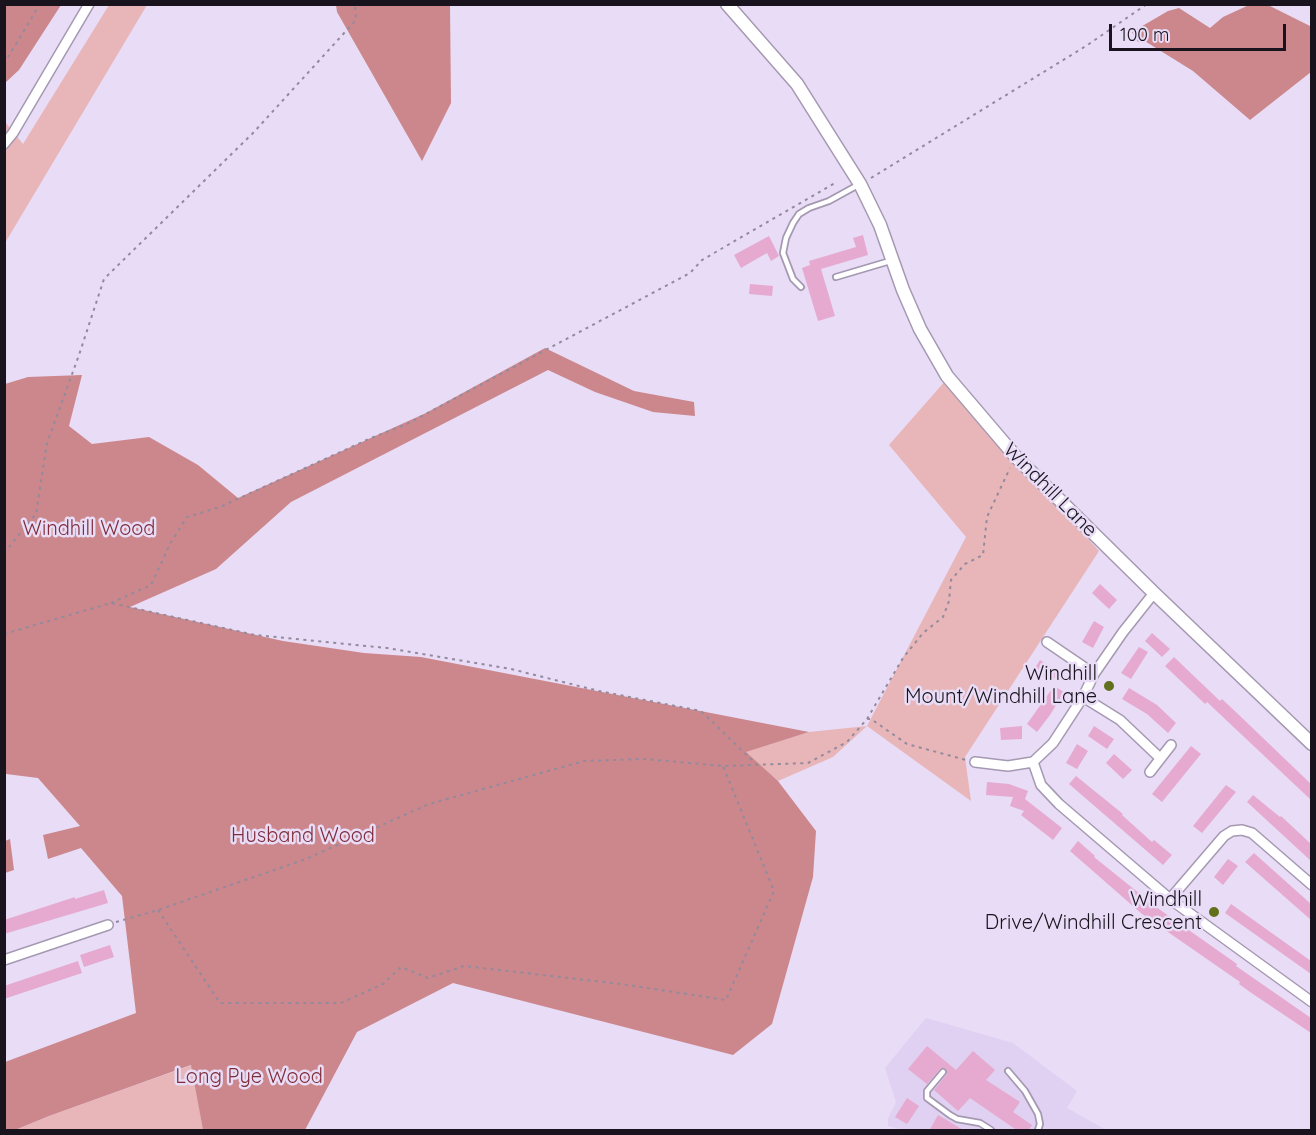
<!DOCTYPE html>
<style>
body{margin:0}
#map{position:relative;width:1316px;height:1135px;overflow:hidden;background:#e8dcf6;font-family:Quicksand,sans-serif}
canvas{display:block}
.frame{position:absolute;inset:0;border:6px solid #18131c;pointer-events:none}
.scale{position:absolute;left:1109px;top:24px;width:177px;height:27px;box-sizing:border-box;border:3px solid #18131c;border-top:0;padding-left:8px;font-size:18px;line-height:21px;white-space:nowrap;color:#18131c;-webkit-text-stroke:4px #e8dcf6;paint-order:stroke}
</style>
<div id="map">
<canvas width="1316" height="1135"></canvas>
<div class="frame"></div>
<div class="scale">100 m</div>
</div>
<script>
const g = document.querySelector('canvas').getContext('2d');
g.lineJoin = 'round';
function paint(path, color) { g.fillStyle = color; g.fill(path, 'evenodd'); }
const poly = rows => new Path2D(rows.map(r => 'M' + r).join(''));
function trace(path, color, width, dash) { g.strokeStyle = color; g.lineWidth = width; g.lineCap = dash ? 'butt' : 'round'; g.setLineDash(dash || []); g.stroke(path); }
function label(font, color, halo, rows, align = 'center') {
  g.font = font + ' Quicksand,sans-serif'; g.lineWidth = 5; g.setLineDash([]); g.textBaseline = 'middle'; g.strokeStyle = halo; g.fillStyle = color; for (const [text, x, y, turn = 0] of rows) {
    g.save(); g.translate(x, y); g.rotate((+turn || 0) * Math.PI / 180); g.textAlign = isNaN(turn) ? turn : align; if (halo) g.strokeText(text, 0, 0); g.fillText(text, 0, 0); g.restore();
  }
}
paint(poly([
 [926,1018,1013,1043,1077,1091,1067,1108,1106,1130,903,1130,888,1126,888,1119,896,1102,885,1068]
]), '#e0d0f1');
paint(poly([
 [109,5,147,5,5,243,5,125,6,123,23,144],
 [946,380,1099,551,965,757,971,801,867,726,833,757,778,781,745,752,809,732,867,726,966,537,889,445],
 [192,1065,203,1130,15,1130,49,1116]
]), '#e8b6b8');
paint(poly([
 [5,4,61,5,19,70,5,83],
 [336,5,450,5,451,103,422,161,337,12],
 [1249,5,1268,5,1312,27,1311,72,1250,120,1193,71,1143,40,1138,42,1132,32,1168,11,1179,8,1210,28,1223,17],
 [545,348,634,391,694,402,695,416,653,412,595,392,548,370,291,502,216,569,130,607,283,641,364,653,421,657,809,732,746,752,778,781,816,831,813,877,772,1024,733,1055,453,983,357,1032,305,1130,203,1130,191,1065,49,1116,15,1130,5,1130,5,1062,136,1013,122,896,81,848,48,859,43,835,80,826,38,778,6,774,5,771,5,384,28,377,82,375,69,426,92,444,149,437,198,465,238,498,426,413],
 [10,839,14,870,5,873,5,841]
]), '#cc878c');
paint(poly([
 [863,235,868,255,821,269,835,316,818,321,802,268,810,265,809,261,856,247,853,238],
 [769,236,779,256,771,261,767,253,741,268,734,255],
 [750,284,773,286,772,296,749,294],
 [1100,584,1117,600,1109,609,1092,593],
 [1094,621,1104,627,1093,648,1082,642],
 [1152,633,1170,649,1162,657,1145,641],
 [1139,647,1148,652,1131,679,1121,673],
 [1174,657,1220,701,1222,699,1239,715,1311,784,1311,800,1207,702,1205,704,1165,666],
 [1040,660,1058,672,1052,682,1033,671],
 [1054,686,1064,692,1050,715,1037,732,1027,724],
 [1129,688,1157,705,1176,723,1168,733,1147,714,1122,699],
 [1022,726,1022,739,1001,740,1000,728],
 [1094,726,1114,739,1107,749,1088,736],
 [1077,744,1088,751,1077,769,1066,763],
 [1191,746,1201,754,1162,802,1152,794],
 [1114,754,1132,770,1123,779,1106,763],
 [1076,776,1123,814,1122,815,1152,842,1154,840,1172,855,1163,865,1069,784],
 [987,782,1009,784,1028,791,1025,799,1062,828,1053,840,1021,815,1024,811,1010,806,1013,797,986,795],
 [1226,785,1236,792,1202,833,1193,826],
 [1253,795,1280,817,1281,816,1311,844,1311,861,1247,802],
 [1078,841,1095,856,1094,857,1140,894,1139,895,1237,964,1236,966,1311,1018,1311,1033,1250,992,1239,984,1240,982,1142,914,1070,851],
 [1254,853,1311,904,1311,920,1245,862],
 [1228,859,1238,866,1223,885,1214,877],
 [104,890,108,903,4,934,4,920,75,897,75,899],
 [1231,904,1311,961,1311,974,1225,913],
 [110,945,114,957,84,967,80,955],
 [78,961,82,973,4,999,4,986],
 [927,1046,956,1070,973,1051,995,1070,986,1080,1020,1102,1013,1112,1032,1125,1028,1131,1018,1131,970,1098,958,1111,934,1090,947,1074,945,1068,940,1069,927,1084,908,1069],
 [907,1098,919,1106,907,1124,895,1117],
 [938,1115,945,1119,965,1131,929,1131]
]), '#e6aad0');
const service = poly([
 [836,277,890,261],
 [801,287,793,279,783,253,786,238,793,223,799,214,809,208,829,201,858,185],
 [1008,1071,1025,1091,1038,1114,1040,1124,1038,1130],
 [943,1072,927,1091,927,1098,950,1115,957,1119,980,1123,991,1130]
]);
const minor = poly([
 [4,144,13,133,89,4],
 [1047,642,1094,674],
 [1083,697,1120,720,1160,758],
 [975,762,1008,766,1033,762,1053,743,1083,697,1094,674,1123,632,1154,593],
 [1033,762,1041,785,1059,804,1170,899,1312,1002],
 [1150,772,1171,745],
 [1170,899,1224,836,1232,831,1242,830,1252,833,1312,885],
 [4,960,108,925]
]);
const tertiary = poly([
 [727,4,797,84,860,184,880,225,903,290,920,329,947,376,1016,457,1154,593,1312,744]
]);
trace(service, '#a599b2', 8);
trace(minor, '#a599b2', 12);
trace(tertiary, '#a599b2', 15);
trace(poly([
 [4,64,40,4],
 [871,178,1086,46,1147,4],
 [4,553,36,514,47,443,79,355,104,279,254,132,356,20,355,4],
 [111,603,151,585,170,544,187,517,220,507,371,438,407,424,690,273,702,260,835,183],
 [4,634,111,603,255,635,387,648,511,669,599,691,701,711,757,765],
 [867,719,903,658,923,633,943,617,949,601,951,580,965,564,983,555,987,517,1010,468],
 [158,910,220,1003,341,1003,383,984,401,967,428,978,464,966,621,984,726,1000,774,891,723,766],
 [116,922,158,910,306,859,429,804,584,761,645,759,723,766,808,763,847,742,867,719,871,719,907,744,966,760]
]), '#938a9d', 2, [3, 4.5]);
trace(service, '#fff', 4.5);
trace(minor, '#fff', 9);
trace(tertiary, '#fff', 12);
for (const [x, y, r, color] of [
 [1109,686,6,"#62701b"],
 [1214,912,6,"#62701b"]
]) { const dot = new Path2D(); dot.arc(x, y, r, 0, 2 * Math.PI); g.fillStyle = color; g.fill(dot); trace(dot, '#e8dcf6', 2); }
label('20px', '#18131c', '#e8dcf6', [
 ["Windhill Lane",1050,490,45]
]);
label('20px', '#7f2c38', '#e8dcf6', [
 ["Windhill Wood",89,529],
 ["Husband Wood",303,836],
 ["Long Pye Wood",249,1077]
]);
label('20px', '#18131c', '#e8dcf6', [
 ["Windhill",1097,674],
 ["Mount/Windhill Lane",1097,697],
 ["Windhill",1202,900],
 ["Drive/Windhill Crescent",1202,923]
], 'right');
</script>
